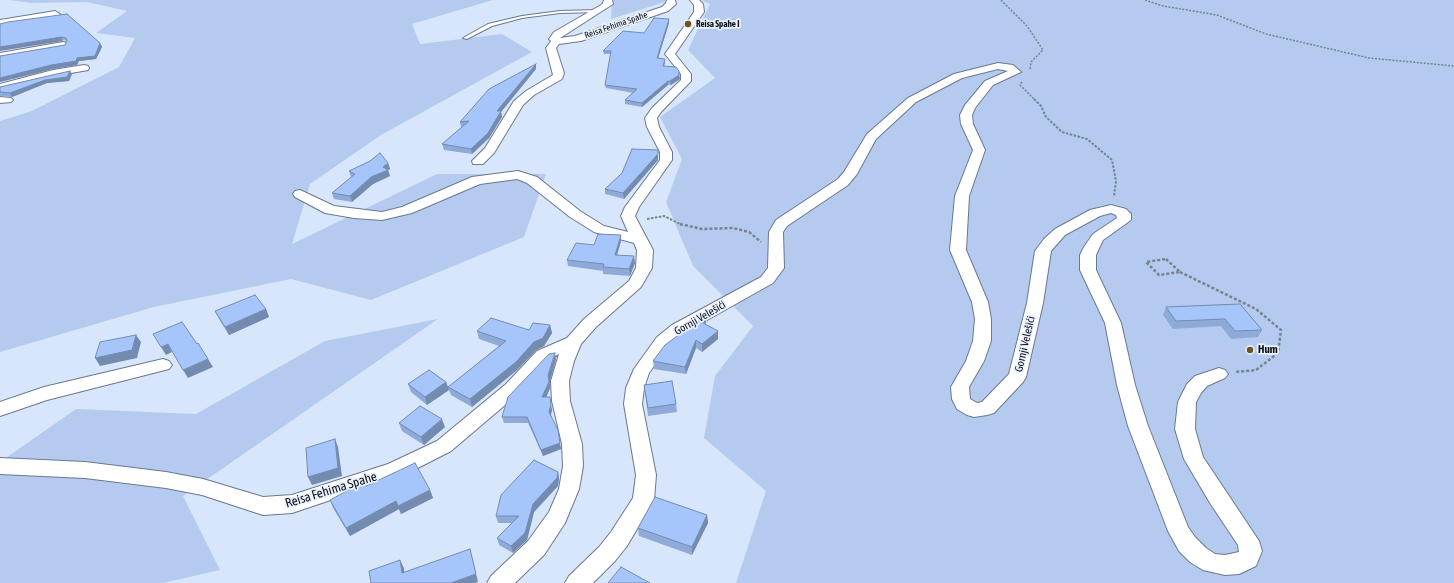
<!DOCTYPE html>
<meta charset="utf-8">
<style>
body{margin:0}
canvas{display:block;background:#d8e6fb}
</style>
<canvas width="1454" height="583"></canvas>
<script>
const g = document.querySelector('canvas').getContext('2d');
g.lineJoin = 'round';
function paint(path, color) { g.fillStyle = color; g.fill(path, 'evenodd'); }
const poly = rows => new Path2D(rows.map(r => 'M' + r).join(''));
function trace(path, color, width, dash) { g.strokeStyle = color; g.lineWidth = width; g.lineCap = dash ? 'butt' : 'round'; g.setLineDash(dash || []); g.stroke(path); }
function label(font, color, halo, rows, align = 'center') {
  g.font = font + ' "Asap Condensed",sans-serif'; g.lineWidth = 3.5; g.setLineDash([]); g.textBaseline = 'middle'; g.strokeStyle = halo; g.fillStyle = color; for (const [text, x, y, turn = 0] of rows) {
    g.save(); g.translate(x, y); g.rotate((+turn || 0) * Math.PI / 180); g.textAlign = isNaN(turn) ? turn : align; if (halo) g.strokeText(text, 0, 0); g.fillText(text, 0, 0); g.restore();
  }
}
paint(poly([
 [10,0,493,0,412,24,420,44,502,34,532,52,381,135,310,184,292,244,437,174,546,174,524,237,371,300,291,279,154,307,0,352,0,121,32,111,119,67,135,38,96,33,127,11,87,2,31,3],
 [612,0,671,0,611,19],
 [701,0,1454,0,1454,583,736,583,766,491,704,438,715,376,753,326,693,266,666,202,682,159,660,117,715,78,688,50,710,4],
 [438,319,183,496,220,570,163,583,0,583,0,462,76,409,196,414,325,341]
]), '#b4cbef');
const lane = poly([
 [598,10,600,10,600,12,560,13,522,18,492,26,467,39,463,38,488,24,522,16,560,11,598,10]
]);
const street = poly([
 [604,0,612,0,613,4,560,38,575,36,662,7,666,3,667,0,675,0,676,4,668,11,581,41,559,44,556,48,564,73,562,79,534,95,523,105,494,153,483,164,473,164,472,161,485,148,514,101,526,91,553,75,546,48,551,41,549,39,554,32,601,5,603,3,604,0],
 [690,0,699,0,703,4,704,12,675,54,691,74,691,81,661,112,657,118,659,127,672,152,672,160,639,207,635,216,653,250,652,268,641,287,596,327,581,344,574,361,569,381,570,401,582,444,583,466,579,489,565,523,544,555,515,583,487,583,491,576,528,541,549,512,559,489,563,466,562,444,552,401,551,381,559,354,549,359,518,394,451,451,402,476,292,513,263,515,202,495,166,488,85,478,0,474,0,458,85,462,166,472,203,479,263,497,292,495,388,464,437,441,506,384,537,351,567,338,584,319,629,281,636,268,637,250,634,243,594,232,570,217,527,183,517,179,480,184,412,213,382,220,354,218,325,213,295,197,293,194,295,191,300,190,334,206,382,212,402,207,472,177,518,171,537,177,580,211,604,226,628,232,621,216,625,207,660,160,660,152,647,127,645,118,652,108,681,80,681,74,665,54,694,12,694,5,690,0],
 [55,11,60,14,58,16,0,26,0,20,55,11],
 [63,42,67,43,68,45,67,47,0,59,0,53,63,42],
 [998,63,1013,65,1021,72,993,85,975,108,972,115,973,124,985,150,969,196,966,250,988,302,991,319,991,341,984,361,969,387,970,399,977,403,982,402,1009,374,1027,303,1035,251,1044,239,1055,229,1090,210,1111,205,1126,209,1131,214,1131,220,1103,240,1096,255,1096,270,1121,323,1135,385,1148,426,1188,527,1195,537,1206,548,1215,554,1225,555,1239,552,1238,545,1210,503,1184,459,1175,429,1178,402,1187,384,1195,376,1219,368,1225,370,1228,374,1225,378,1207,386,1201,393,1196,402,1195,429,1203,457,1259,541,1262,551,1256,566,1239,574,1225,575,1203,570,1190,562,1179,551,1168,531,1128,426,1117,385,1105,323,1080,270,1080,255,1084,247,1093,234,1117,218,1116,215,1111,213,1100,216,1065,235,1051,251,1043,303,1026,377,1023,382,994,413,987,415,974,417,967,415,957,409,952,399,951,387,966,361,973,341,975,319,972,302,950,250,955,196,973,150,961,124,960,115,965,105,985,81,1008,71,998,69,962,78,916,102,876,139,857,174,848,185,787,226,783,232,784,268,773,283,684,333,669,345,649,373,644,388,642,404,656,475,654,500,627,546,615,561,593,583,565,583,569,576,599,547,611,532,633,498,636,475,624,404,626,388,634,369,657,337,672,325,761,277,768,268,769,232,776,220,838,179,844,172,867,134,908,98,954,74,998,63],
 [84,65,88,66,89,68,88,70,54,76,0,90,0,84,53,70,84,65],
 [0,97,11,98,13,100,11,102,0,103,0,97],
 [163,359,169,361,172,365,169,369,47,400,0,416,0,402,44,387,163,359]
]);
trace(lane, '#6a7890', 2);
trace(street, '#6a7890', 2);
trace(poly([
 [1001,0,1027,26,1043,50,1031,62,1030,70],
 [1145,0,1163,6,1217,15,1266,34,1369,58,1454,66],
 [1022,82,1020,85,1035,100]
]), '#788291', 1.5, [2, 1.5]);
trace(poly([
 [1034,99,1041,106,1046,117,1062,132,1087,139,1112,160,1116,181,1114,196],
 [647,219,664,216,682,225]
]), '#788291', 2, [2.5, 1.5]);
trace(poly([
 [680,224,702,229,733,228,749,232,761,242],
 [1166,259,1180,272,1159,275,1146,262,1166,259],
 [1180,272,1256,309,1281,330,1278,353,1256,370,1235,372]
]), '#788291', 2.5, [3, 2]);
paint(lane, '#fff');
paint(street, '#fff');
paint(poly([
 [669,23,658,58,665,62,664,66,679,71,680,79,671,85,668,85,642,107,625,104,625,100,633,93,606,88,605,85,611,54,604,54,603,51,644,33],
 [0,24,100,43,102,47,96,59,79,61,77,65,53,69,0,82,0,56,65,45,67,41],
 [536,69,501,112,502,117,489,138,472,154,444,150,442,144,462,127,461,127,460,122],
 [70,71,72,74,69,81,47,83,12,97,0,96,0,87],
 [658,160,624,199,605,194,605,189],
 [388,163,390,169,388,170,390,176,373,184,352,202,334,199,332,193,351,177,349,171],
 [621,235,621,241,617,255,635,263,630,276,603,274,603,271,568,266,567,260,594,245],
 [1240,304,1262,330,1258,337,1231,339,1221,326,1173,329,1163,315,1166,307],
 [266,309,269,317,229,335,219,319,215,311],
 [706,315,706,322,705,324,718,339,702,352,696,348,686,374,654,369,653,361],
 [550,325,552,333,544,346,536,350,517,370,472,407,451,395,448,387,499,346,479,339,477,331,529,330],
 [556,359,550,381,550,388,546,397,552,410,551,416,561,449,543,456,528,423,504,423,502,417],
 [446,382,449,390,427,405,411,392,408,384],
 [644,385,676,404,677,412,648,416],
 [399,423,445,427,424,445,402,431],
 [558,472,559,479,558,486,534,512,527,540,513,553,499,545,497,538,512,523,498,523,496,516],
 [366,486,430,490,433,498,401,514,399,509,350,536,333,508,330,500],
 [707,515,708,523,692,555,639,536,638,528]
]), '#8faad8');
paint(poly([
 [669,19,669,23,657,62,657,58],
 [61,37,63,41,0,51,0,47],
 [100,43,102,47,96,59,79,61,77,65,53,69,0,82,0,78,77,58],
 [665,59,665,62,663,70,663,66],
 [536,64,536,69,501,112,502,117,489,138,472,154,471,149,497,111],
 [70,71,72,74,69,81,47,83,12,97,10,93],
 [679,75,680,79,671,85,670,81],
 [668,81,668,85,642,107,642,103],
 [658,150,658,160,624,199,623,193],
 [388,163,390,169,388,170,390,176,373,184,352,202,350,196],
 [621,235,621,241,615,262,615,255],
 [634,256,635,263,630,276,629,269],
 [266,309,269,317,229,335,225,327],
 [706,315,706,322,703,331,703,323],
 [550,325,552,333,544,346,536,350,517,370,472,407,470,399],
 [718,331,718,339,702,352,702,344],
 [136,335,141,342,137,358,100,366,95,358],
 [696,340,696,348,686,374,685,367],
 [168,344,172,352,166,355,161,347],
 [555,353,556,359,550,381,550,388,544,403,542,397],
 [208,359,213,367,188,378,183,370],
 [446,382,449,390,427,405,425,397],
 [551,404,552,410,550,418,549,412],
 [442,419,445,427,424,445,421,437],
 [558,430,561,449,543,456,541,450],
 [335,439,338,447,342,476,312,485,308,477],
 [558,472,559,479,558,486,534,512,527,540,513,553,511,546,533,504],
 [430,490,433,498,401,514,398,506],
 [396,501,399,509,350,536,346,528],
 [707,515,708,523,692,555,692,547],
 [470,549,472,557,478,582,475,583,451,583],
 [400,560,404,568,405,580,402,573]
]), '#748bb0');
const building = poly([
 [67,14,100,43,95,56,77,58,76,61,51,65,0,78,0,56,65,45,67,41,66,38,61,37,0,47,0,24,8,22,67,14],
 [654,18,669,19,657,58,665,59,663,66,676,67,679,71,679,75,670,81,668,81,642,103,625,100,637,89,605,85,611,51,603,51,623,31,644,33,654,18],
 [536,64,497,111,501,111,488,133,471,149,442,144,469,121,460,122,489,89,536,64],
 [70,71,67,77,45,80,10,93,0,92,0,87,70,71],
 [632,149,658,150,658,154,623,193,605,189,622,173,632,149],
 [380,153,388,163,383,167,388,170,371,177,350,196,332,193,355,174,349,171,370,161,380,153],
 [598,234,621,235,615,255,634,256,629,269,603,267,604,264,567,260,576,243,594,245,598,234],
 [255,295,266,309,225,327,215,311,255,295],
 [1240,304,1262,330,1235,331,1225,319,1176,321,1166,307,1240,304],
 [706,315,703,323,718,331,702,344,696,340,685,367,653,361,665,345,706,315],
 [491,318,529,330,533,323,550,325,543,338,534,342,516,362,470,399,448,387,506,341,477,331,491,318],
 [182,322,197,344,198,343,208,359,183,370,168,344,161,347,153,334,182,322],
 [136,335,132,350,95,358,100,342,136,335],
 [555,353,548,375,549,382,542,397,550,397,551,404,549,412,558,430,560,443,541,450,527,417,502,417,508,397,549,354,555,353],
 [429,370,446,382,425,397,408,384,429,370],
 [672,381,676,404,648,408,644,385,672,381],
 [420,406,442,419,421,437,399,423,420,406],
 [335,439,338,468,308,477,306,448,335,439],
 [534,460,558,472,557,478,533,504,525,533,511,546,497,538,519,516,496,516,501,495,534,460],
 [415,463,430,490,398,506,396,501,346,528,330,500,363,482,366,486,415,463],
 [655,497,707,515,692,547,638,528,655,497],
 [470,549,476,574,451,583,371,583,369,571,400,560,402,573,470,549],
 [621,567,650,583,608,583,621,567]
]);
paint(building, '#a6c6fb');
trace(building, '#748bb0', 1);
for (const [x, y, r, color] of [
 [688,24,4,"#6d5324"],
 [1250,350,4,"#6d5324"]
]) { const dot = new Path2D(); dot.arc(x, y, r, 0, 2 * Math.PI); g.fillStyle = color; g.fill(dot); trace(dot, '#ecf2fd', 1.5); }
label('bold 9px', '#0b1119', '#ecf2fd', [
 ["Reisa Spahe I",696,24]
], 'left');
label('9px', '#0b1119', '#ecf2fd', [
 ["Reisa Fehima Spahe",616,25,-19]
]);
label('11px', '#0b1119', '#ecf2fd', [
 ["Gornji Velešići",700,318,-30],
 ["Gornji Velešići",1025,344,-77]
]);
label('bold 11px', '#0b1119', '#ecf2fd', [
 ["Hum",1258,350]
], 'left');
label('13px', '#0b1119', '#ecf2fd', [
 ["Reisa Fehima Spahe",331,490,-17]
]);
</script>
